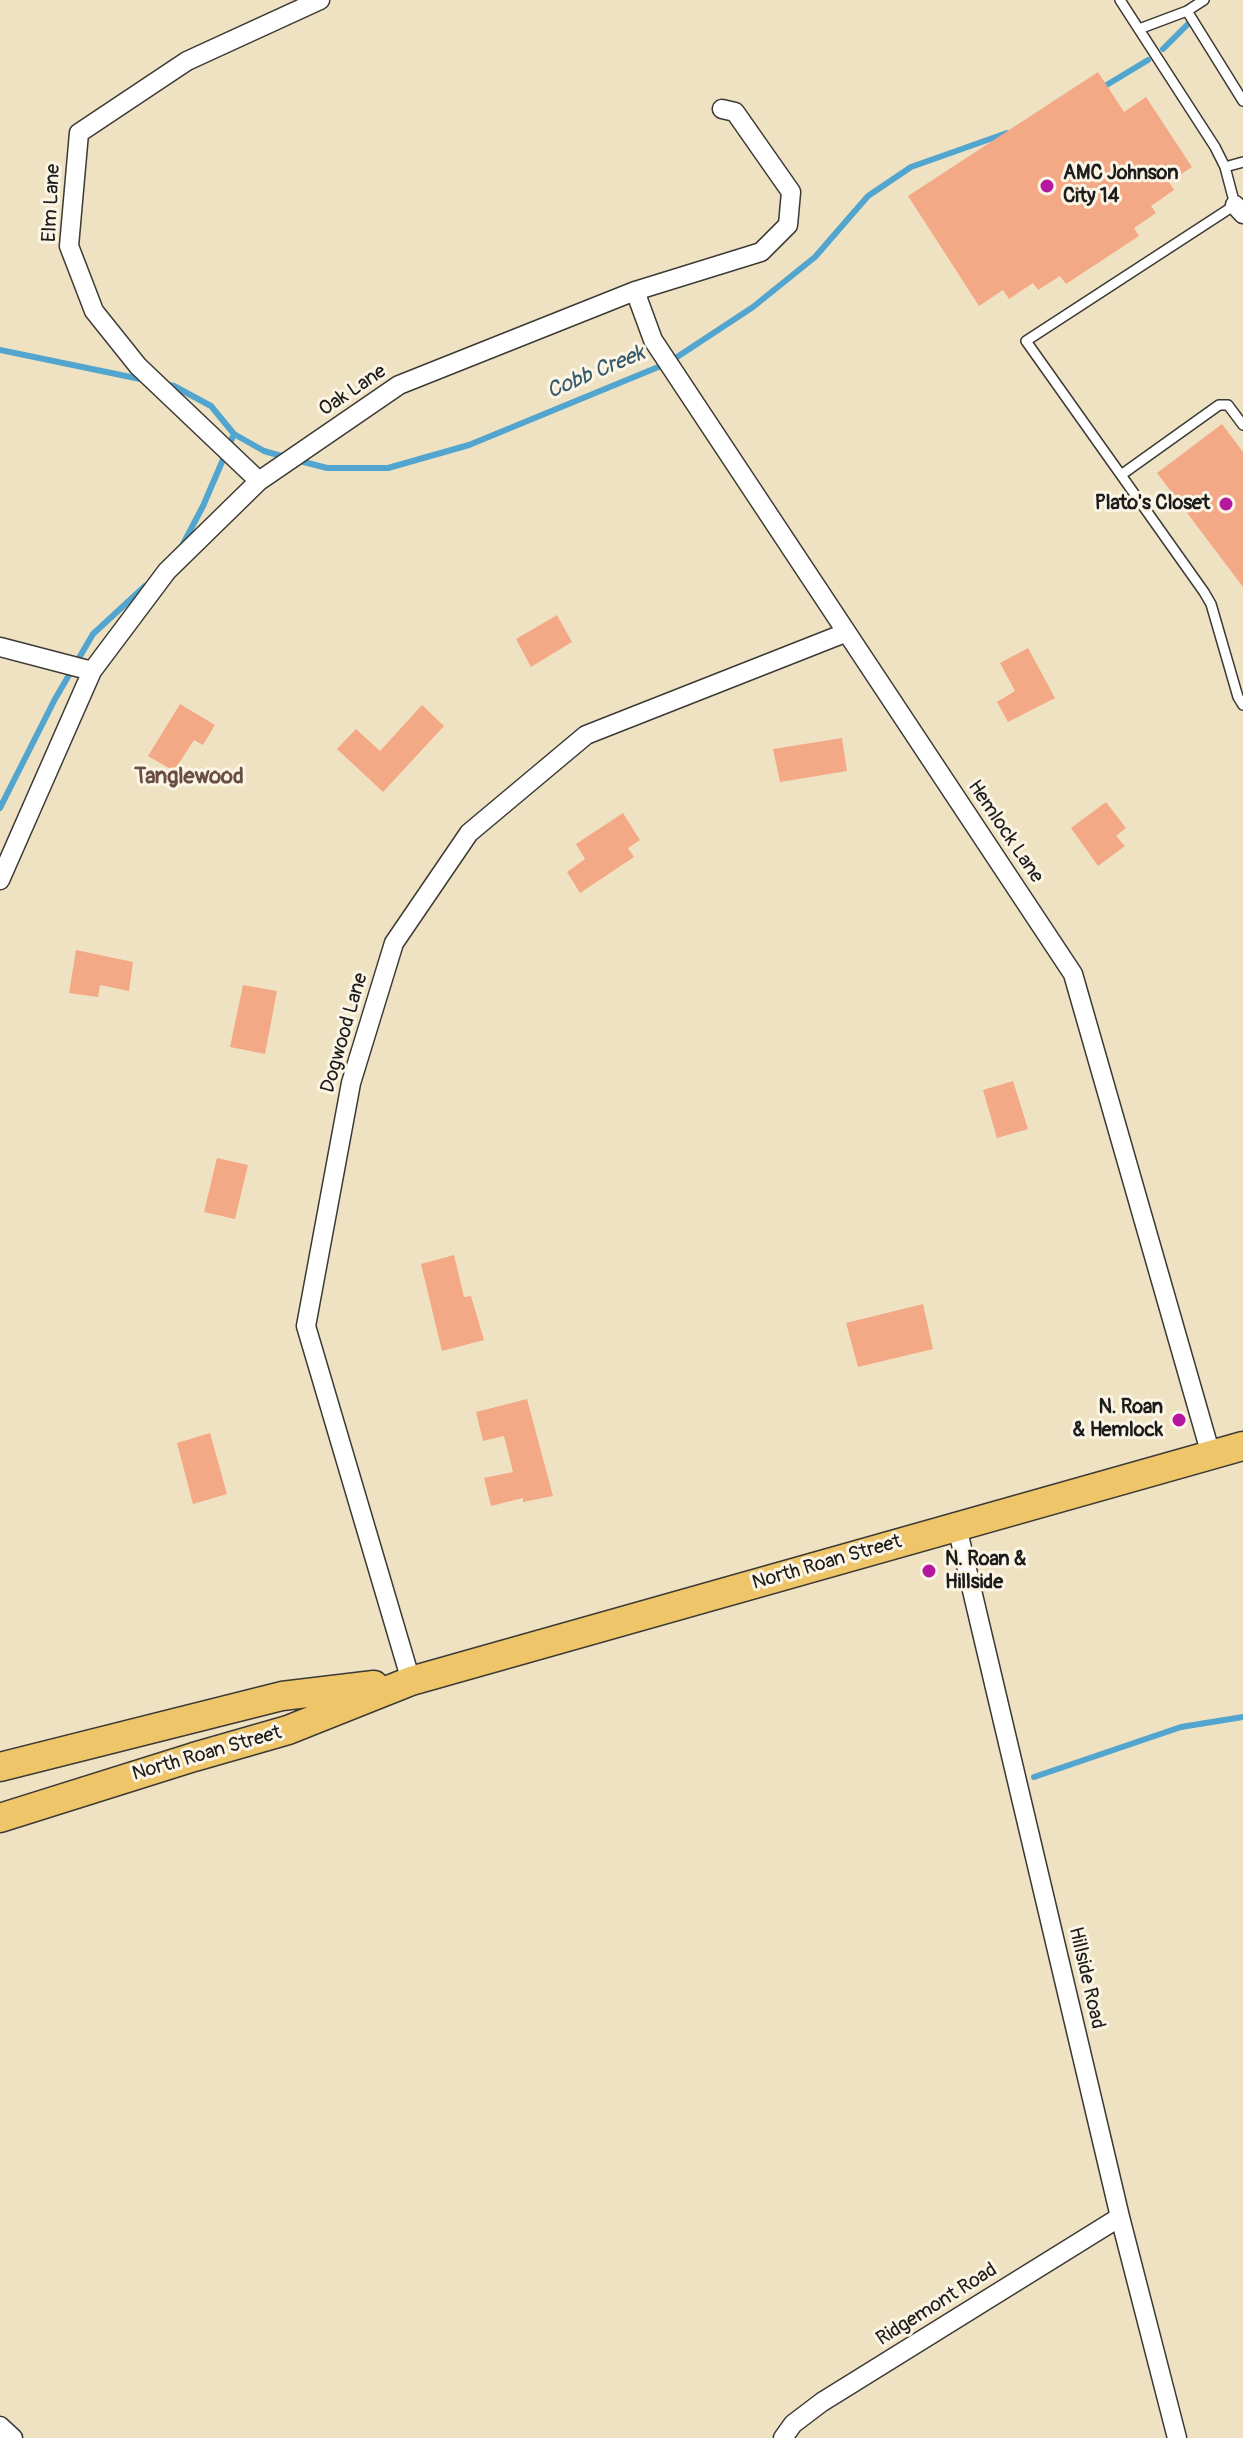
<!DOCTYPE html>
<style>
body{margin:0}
canvas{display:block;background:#efe2c2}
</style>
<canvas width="1243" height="2438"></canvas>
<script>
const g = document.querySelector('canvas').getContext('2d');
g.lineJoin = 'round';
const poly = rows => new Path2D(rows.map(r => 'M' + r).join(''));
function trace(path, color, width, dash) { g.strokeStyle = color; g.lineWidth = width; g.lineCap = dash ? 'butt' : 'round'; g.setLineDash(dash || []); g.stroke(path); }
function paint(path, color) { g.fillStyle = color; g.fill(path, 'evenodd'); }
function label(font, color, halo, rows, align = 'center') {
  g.font = font + ' Pangolin,sans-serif'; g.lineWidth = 6; g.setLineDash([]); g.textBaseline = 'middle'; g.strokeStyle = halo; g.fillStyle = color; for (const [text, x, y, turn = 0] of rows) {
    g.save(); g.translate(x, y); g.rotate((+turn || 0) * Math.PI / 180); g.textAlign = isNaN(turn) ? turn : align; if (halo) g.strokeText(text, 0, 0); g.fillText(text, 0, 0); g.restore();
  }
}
trace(poly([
 [1163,49,1190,22],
 [1100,89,1148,60],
 [0,350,145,380],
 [164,384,174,386,211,406,234,434,264,451,285,457],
 [296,460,327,468,388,468,469,445,668,363,753,307,815,257,868,196,911,167,1007,133],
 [182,546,203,506,234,434],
 [0,808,55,699,93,634,145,586],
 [1034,1777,1181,1727,1243,1717]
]), '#52a5ce', 6);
paint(poly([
 [1098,72,1124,112,1146,97,1192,167,1169,182,1174,190,1151,206,1156,213,1134,228,1139,236,1066,284,1060,276,1038,290,1033,283,1009,299,1003,290,979,306,908,196],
 [1222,424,1243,452,1243,587,1157,473],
 [557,615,572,642,531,667,516,639],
 [1028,648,1055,698,1008,722,997,702,1015,691,1000,663],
 [180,704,215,725,203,745,194,740,174,771,148,756],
 [422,705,444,726,383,792,337,749,356,729,380,751],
 [842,738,847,771,780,782,773,749],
 [1106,802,1126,828,1116,836,1125,846,1098,866,1071,828],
 [623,813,640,840,628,848,634,857,580,893,567,872,585,859,576,844],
 [76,950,133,962,129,991,100,985,98,997,69,993],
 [243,985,277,991,265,1054,230,1047],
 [1013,1081,1028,1129,997,1138,983,1090],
 [217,1158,248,1165,235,1219,204,1212],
 [454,1255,464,1297,471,1296,484,1340,442,1351,421,1264],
 [923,1304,933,1349,858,1367,846,1323],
 [527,1399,553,1496,523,1502,523,1498,491,1506,484,1478,513,1472,504,1436,483,1441,476,1412],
 [210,1433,227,1494,193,1504,177,1443]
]), '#f4a986');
const service = poly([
 [1120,0,1215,147,1225,167,1235,205,1026,341,1204,592,1211,604,1238,697,1243,705],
 [1187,11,1243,101],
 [1139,29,1187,11,1204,0],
 [1225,167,1243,162],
 [1121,475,1219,405,1228,405,1243,425]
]);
const minor = poly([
 [1235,205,1243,214],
 [635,291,653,340,1073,974,1211,1455],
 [259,481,138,366,94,311,69,246,79,133,187,61,320,0],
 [0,647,92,671],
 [0,880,92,671,167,571,259,481,399,385,635,291,761,252,788,225,791,192,735,112,722,109],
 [957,1527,1120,2217,1177,2438],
 [411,1681,306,1326,351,1083,394,943,469,833,586,735,845,633],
 [0,2426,13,2438],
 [783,2438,793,2424,822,2402,1120,2217]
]);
const primary = poly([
 [0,1767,282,1696,374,1685],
 [0,1818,194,1757,288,1730,411,1681,1243,1446]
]);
trace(service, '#3c3a35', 12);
trace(minor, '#3c3a35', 21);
trace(primary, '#3c3a35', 31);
trace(service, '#fff', 9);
trace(minor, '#fff', 18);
trace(primary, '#eec569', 28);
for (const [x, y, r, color] of [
 [1047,186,8,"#b5179e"],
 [1226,504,8,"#b5179e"],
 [1179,1420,8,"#b5179e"],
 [929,1571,8,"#b5179e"]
]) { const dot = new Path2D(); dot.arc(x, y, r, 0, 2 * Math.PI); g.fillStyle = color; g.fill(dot); trace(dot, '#fcf5e5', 3); }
label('bold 20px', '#1c1c1c', '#fcf5e5', [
 ["AMC Johnson",1063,174],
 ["City 14",1063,197],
 ["Plato's Closet",1210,504,"right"],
 ["N. Roan",1163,1408,"right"],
 ["& Hemlock",1163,1431,"right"],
 ["N. Roan &",945,1560],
 ["Hillside",945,1583]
], 'left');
label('20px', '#1c1c1c', '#fcf5e5', [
 ["Elm Lane",52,203,-87],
 ["Oak Lane",353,391,-34],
 ["Hemlock Lane",1005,832,56],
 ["Dogwood Lane",345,1033,-74],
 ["North Roan Street",827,1563,-16],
 ["North Roan Street",207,1754,-16],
 ["Hillside Road",1086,1978,77],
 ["Ridgemont Road",937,2305,-32]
]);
label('italic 22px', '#345a6c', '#fcf5e5', [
 ["Cobb Creek",596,373,-23]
]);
label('bold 22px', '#684d41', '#fcf5e5', [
 ["Tanglewood",189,777]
]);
</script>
